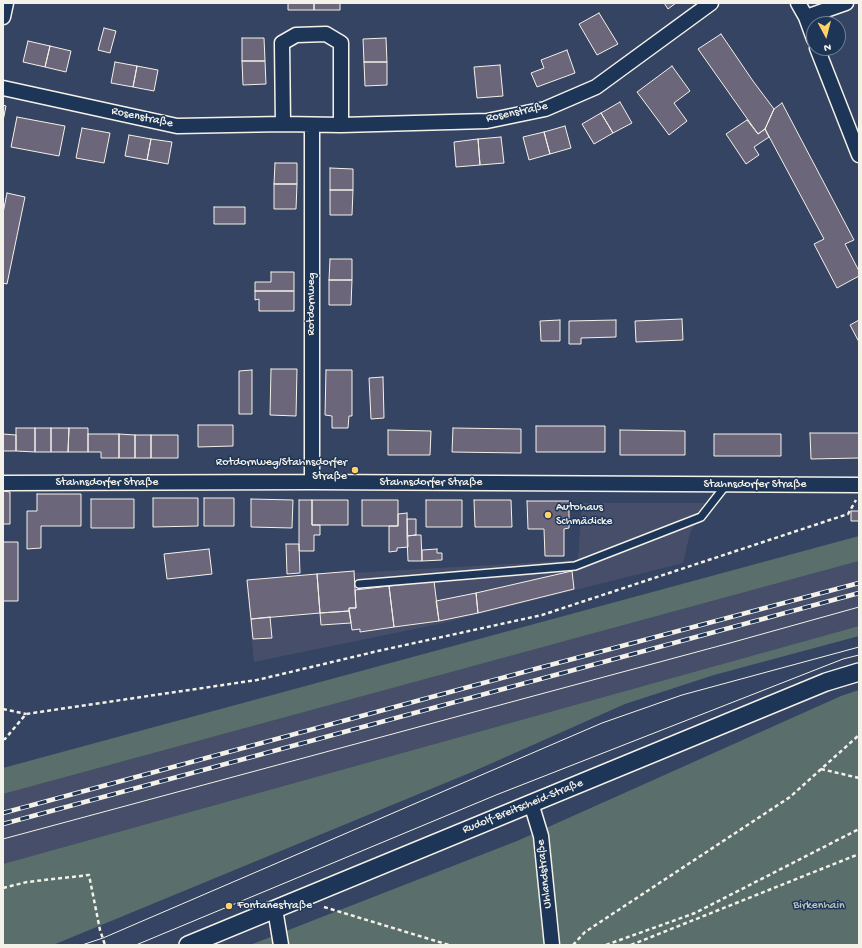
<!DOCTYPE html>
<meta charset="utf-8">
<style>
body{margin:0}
#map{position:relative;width:862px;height:948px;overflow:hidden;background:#354462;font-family:"Gochi Hand",sans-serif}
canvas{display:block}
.frame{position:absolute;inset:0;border:4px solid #f4f1e8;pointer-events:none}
.north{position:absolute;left:806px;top:16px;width:40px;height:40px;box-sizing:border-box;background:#1d3557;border:1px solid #738091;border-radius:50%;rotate:173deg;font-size:11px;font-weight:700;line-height:16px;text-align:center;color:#f4f1e8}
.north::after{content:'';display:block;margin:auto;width:14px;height:18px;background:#ffd166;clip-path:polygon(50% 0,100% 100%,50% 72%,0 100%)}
</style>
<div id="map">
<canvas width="862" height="948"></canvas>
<div class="frame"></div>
<div class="north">N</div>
</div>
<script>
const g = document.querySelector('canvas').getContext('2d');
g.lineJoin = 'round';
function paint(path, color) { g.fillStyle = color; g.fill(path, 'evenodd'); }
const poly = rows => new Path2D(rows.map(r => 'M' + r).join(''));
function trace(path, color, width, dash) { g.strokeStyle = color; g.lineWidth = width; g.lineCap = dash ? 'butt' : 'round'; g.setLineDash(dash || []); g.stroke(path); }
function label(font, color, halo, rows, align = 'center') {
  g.font = font + ' "Gochi Hand",sans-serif'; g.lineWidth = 3; g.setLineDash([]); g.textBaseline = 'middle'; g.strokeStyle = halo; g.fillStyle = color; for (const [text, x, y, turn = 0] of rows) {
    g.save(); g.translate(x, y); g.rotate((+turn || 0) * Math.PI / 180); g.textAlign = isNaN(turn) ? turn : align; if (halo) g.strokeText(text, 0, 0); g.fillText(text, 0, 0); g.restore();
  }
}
paint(poly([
 [582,503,707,503,690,533,683,563,439,624,254,662,246,579,578,560],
 [859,561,859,626,3,864,3,794]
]), '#464e69');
paint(poly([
 [859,536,859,561,3,794,3,768],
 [859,626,859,636,714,675,625,704,472,772,53,945,3,945,3,864],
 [859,690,859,945,250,945,517,841,841,696]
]), '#5a6f6b');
const building = poly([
 [288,3,314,3,314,10,288,10,288,3],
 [314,3,340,3,340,10,314,10,314,3],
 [664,3,676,3,668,9,664,3],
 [599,13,618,44,597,55,579,24,599,13],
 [104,28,116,31,110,53,98,50,104,28],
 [721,34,753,81,774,109,765,129,758,134,698,49,721,34],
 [242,38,264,38,265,61,242,61,242,38],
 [386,38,387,62,364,62,363,39,386,38],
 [28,41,50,46,45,67,23,62,28,41],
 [50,46,71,51,66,72,45,67,50,46],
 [567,50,575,73,537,87,531,73,544,68,541,60,567,50],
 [242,61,265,61,266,84,243,85,242,61],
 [115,62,137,66,133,87,111,83,115,62],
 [364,62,387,62,387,85,365,86,364,62],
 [500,65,503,96,477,98,474,67,500,65],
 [137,66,158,70,154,91,133,87,137,66],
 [672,66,690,91,674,103,687,121,669,135,637,92,672,66],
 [620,102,632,123,613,133,601,113,620,102],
 [782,103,854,240,845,244,859,271,859,276,837,288,814,244,824,239,765,129,774,109,782,103],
 [3,105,6,106,3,121,3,105],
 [601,113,613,133,594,144,582,124,601,113],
 [17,117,65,126,59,156,11,147,17,117],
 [747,120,758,134,765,129,769,137,754,147,759,155,746,164,726,134,747,120],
 [565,126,571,148,550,154,544,132,565,126],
 [82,128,110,133,104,163,76,158,82,128],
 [544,132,550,154,529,160,523,137,544,132],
 [129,135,151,139,147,160,125,156,129,135],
 [501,137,504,163,480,165,478,139,501,137],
 [151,139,172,142,168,164,147,160,151,139],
 [478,139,480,165,456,167,454,142,478,139],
 [275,163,297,163,297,184,274,184,275,163],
 [330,168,353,169,353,190,330,190,330,168],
 [274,184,297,184,296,209,274,209,274,184],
 [330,190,353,190,352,215,330,215,330,190],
 [7,193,25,197,7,284,3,283,3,213,7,193],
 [214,207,245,207,245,224,214,224,214,207],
 [330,259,352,259,352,280,329,280,330,259],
 [271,272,294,272,294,291,255,291,255,282,271,282,271,272],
 [329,280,352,280,351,305,329,305,329,280],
 [255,291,294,291,294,311,259,311,259,299,255,300,255,291],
 [682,319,683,340,636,342,635,321,682,319],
 [560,320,560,341,541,341,540,321,560,320],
 [616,320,616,337,581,338,581,344,569,344,569,321,616,320],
 [859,320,859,342,850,325,859,320],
 [271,369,297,369,296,416,270,415,271,369],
 [252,370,252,414,239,414,239,371,252,370],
 [326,370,352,370,352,416,349,416,348,428,332,428,332,416,325,415,326,370],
 [383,377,384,418,371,419,369,378,383,377],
 [198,425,233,425,233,446,198,447,198,425],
 [536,426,605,426,605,452,536,452,536,426],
 [16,428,35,428,35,452,16,451,16,428],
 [35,428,51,428,51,452,35,452,35,428],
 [51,428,69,428,68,452,51,452,51,428],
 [69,428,88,428,88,452,68,452,69,428],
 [453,428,521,429,521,453,452,452,453,428],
 [388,430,431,431,430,455,388,455,388,430],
 [620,430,685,431,685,455,620,455,620,430],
 [810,433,859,433,859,458,811,459,810,433],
 [3,434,16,435,16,451,3,451,3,434],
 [88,434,119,434,119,458,101,458,101,452,88,452,88,434],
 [119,434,135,435,135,458,119,458,119,434],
 [714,434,781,434,781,456,714,456,714,434],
 [135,435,151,435,151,458,135,458,135,435],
 [151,435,178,435,178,458,151,458,151,435],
 [3,491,10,492,10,524,3,524,3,491],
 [37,494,81,494,81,526,41,526,41,548,27,549,27,511,37,511,37,494],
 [153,498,198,498,198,526,153,527,153,498],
 [204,498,234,498,234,526,204,526,204,498],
 [91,499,134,499,134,528,91,528,91,499],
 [251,499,293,500,292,528,251,527,251,499],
 [299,500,312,500,312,525,320,525,320,535,314,535,314,551,299,551,299,500],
 [312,500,348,500,348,525,312,525,312,500],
 [362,500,398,500,398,526,362,526,362,500],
 [426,500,462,500,462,527,426,527,426,500],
 [474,500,511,500,512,527,475,527,474,500],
 [527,501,569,501,569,528,564,529,564,556,545,556,544,529,528,529,527,501],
 [851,511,859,511,859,521,851,521,851,511],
 [407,513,408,547,397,548,397,551,389,552,389,526,398,526,398,514,407,513],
 [407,519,416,519,416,535,407,536,407,519],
 [416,535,421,535,422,561,408,561,407,536,416,535],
 [3,542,18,542,18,601,3,601,3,542],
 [286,544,299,544,300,573,287,574,286,544],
 [209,549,212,574,167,579,164,554,209,549],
 [437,549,437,553,442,553,442,560,422,561,422,550,437,549],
 [354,571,356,608,349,608,349,611,320,613,317,574,354,571],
 [572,571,574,589,478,613,476,593,572,571],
 [317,574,320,613,251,619,247,580,317,574],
 [434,581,439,621,394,627,389,586,434,581],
 [389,586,394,627,360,632,360,629,352,630,349,608,356,608,355,590,389,586],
 [476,593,478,613,439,621,436,601,476,593],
 [349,611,351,623,321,625,320,613,349,611],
 [270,617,272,638,253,639,251,619,270,617]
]);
paint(building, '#6c667a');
trace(building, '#f4f1e8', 1);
const service = poly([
 [359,584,575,566,701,517,726,485]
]);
const minor = poly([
 [798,3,806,17,814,39],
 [3,17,6,3],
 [806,17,846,3],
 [817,48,859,155],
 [3,88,177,126,283,124,341,125,487,121,545,109,596,87,711,3],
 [283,124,282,43,296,35,326,34,341,43,341,125],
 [312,482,312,125],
 [3,483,312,482,859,485],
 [531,803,541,836,552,945],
 [275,909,281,945]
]);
const tertiary = poly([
 [188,945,826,682,859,672]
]);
trace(service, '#f4f1e8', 10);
trace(minor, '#f4f1e8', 17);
trace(tertiary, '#f4f1e8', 20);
trace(poly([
 [3,709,26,714],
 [3,739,5,739,26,714,257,680,378,651,542,615,848,514,856,500],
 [821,769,859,778],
 [3,888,27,882,89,875,100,930,105,945],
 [324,907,449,945],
 [573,945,585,932,790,797,859,735],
 [606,945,695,913,859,829],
 [631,945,859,854]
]), '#f4f1e8', 2.5, [4, 3]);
trace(service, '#1d3557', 7);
trace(minor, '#1d3557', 14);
trace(tertiary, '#1d3557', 17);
trace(poly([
 [3,839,730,643,859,607],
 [82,945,103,938,602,723,682,695,859,647],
 [136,945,496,795,843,659,859,655]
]), '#f4f1e8', 1);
const rail = poly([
 [3,813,535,669,859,583],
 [3,824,859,593]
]);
trace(rail, '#f4f1e8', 4.5);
trace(rail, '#1d3557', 3, [9]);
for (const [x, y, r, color] of [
 [355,470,4,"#ffd166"],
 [548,515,4,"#ffd166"],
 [229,906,4,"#ffd166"]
]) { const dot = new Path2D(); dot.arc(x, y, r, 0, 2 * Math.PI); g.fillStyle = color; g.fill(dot); trace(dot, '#1d3557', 1.5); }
label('12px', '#f4f1e8', '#1d3557', [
 ["Rosenstraße",517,113,-12],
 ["Rosenstraße",142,118,12],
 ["Rotdornweg",312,304,-90],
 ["Stahnsdorfer Straße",107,483],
 ["Stahnsdorfer Straße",431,483],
 ["Stahnsdorfer Straße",755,485],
 ["Rudolf-Breitscheid-Straße",523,807,-22],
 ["Uhlandstraße",545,874,-96]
]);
label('12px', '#f4f1e8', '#1d3557', [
 ["Rotdornweg/Stahnsdorfer",347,463,"right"],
 ["Straße",347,477,"right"],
 ["Autohaus",556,508],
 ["Schmädicke",556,522],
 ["Fontanestraße",237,906]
], 'left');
label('12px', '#bec4bc', '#1d3557', [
 ["Birkenhain",819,906]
]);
</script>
